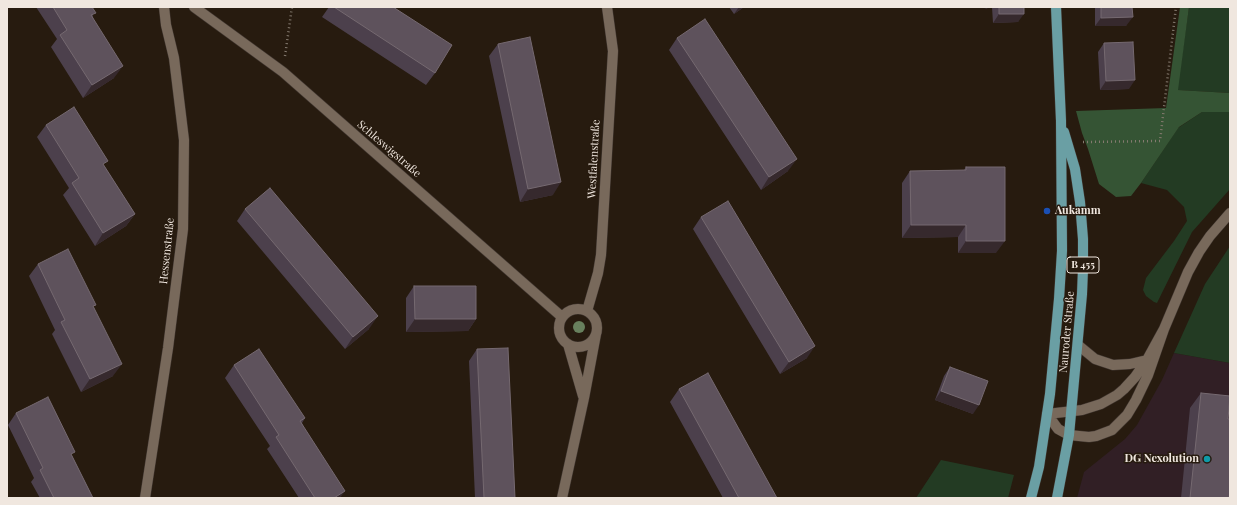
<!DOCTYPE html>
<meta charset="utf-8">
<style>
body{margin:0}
#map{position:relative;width:1237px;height:505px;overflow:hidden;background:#271b0f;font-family:"Playfair Display",serif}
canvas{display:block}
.frame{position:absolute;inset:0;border:8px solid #f0e7df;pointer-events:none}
</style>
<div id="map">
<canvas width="1237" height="505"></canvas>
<div class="frame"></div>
</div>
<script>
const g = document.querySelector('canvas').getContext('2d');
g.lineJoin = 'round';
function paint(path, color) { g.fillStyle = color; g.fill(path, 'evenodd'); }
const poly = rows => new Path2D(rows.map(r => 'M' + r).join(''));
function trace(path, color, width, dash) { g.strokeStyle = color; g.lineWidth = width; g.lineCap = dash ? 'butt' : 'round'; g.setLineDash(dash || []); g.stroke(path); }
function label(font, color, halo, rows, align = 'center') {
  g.font = font + ' "Playfair Display",serif'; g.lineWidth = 3; g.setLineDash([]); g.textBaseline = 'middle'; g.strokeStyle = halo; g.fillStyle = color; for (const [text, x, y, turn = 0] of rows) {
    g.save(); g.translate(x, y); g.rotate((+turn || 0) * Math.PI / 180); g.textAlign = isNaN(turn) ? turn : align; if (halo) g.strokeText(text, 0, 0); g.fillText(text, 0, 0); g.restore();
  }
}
paint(poly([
 [1174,353,1230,363,1230,498,1077,498,1084,472,1125,439,1137,425,1162,380]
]), '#311f25');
paint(poly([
 [1189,7,1230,7,1230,93,1177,90],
 [1202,112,1230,112,1230,189,1192,232,1157,303,1154,302,1146,296,1143,290,1146,278,1174,241,1187,221,1184,207,1167,190,1141,183,1178,128],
 [1230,246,1230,363,1174,353,1205,284],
 [941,460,1014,475,1008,498,916,498]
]), '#233b23');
paint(poly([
 [1180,7,1189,7,1178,90,1230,93,1230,112,1202,112,1179,127,1141,183,1131,196,1116,197,1099,184,1088,149,1082,133,1076,111,1166,108]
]), '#355434');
const minor = poly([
 [194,7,283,72,562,317],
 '559 328a19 19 0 1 1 38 0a19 19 0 1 1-38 0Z',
 [587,311,598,273,601,255,613,51,607,7],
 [1164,329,1147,360,1135,377,1124,389,1117,395,1101,404,1082,410,1047,414,1058,429,1069,435,1089,437,1096,436,1112,430,1127,415,1136,400,1148,375,1164,329,1188,272,1199,252,1210,236,1230,213],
 [568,344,583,396],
 [1078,345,1095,359,1113,365,1130,364,1147,360],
 [145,498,168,348,183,229,184,140,174,58,166,25,164,7],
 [562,498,584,398,596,334]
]);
const major = poly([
 [1031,498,1039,467,1050,394,1059,299,1062,251,1061,121,1056,7],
 [1057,498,1069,435,1082,294,1083,269,1083,239,1080,202,1075,169,1064,132]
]);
trace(minor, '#413731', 11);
trace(major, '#413731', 11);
trace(poly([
 [285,56,292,7],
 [1083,142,1160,141,1176,7]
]), '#847a6f', 2.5, [1, 3]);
trace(minor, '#78695b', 10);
trace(major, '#6a9fa4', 10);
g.fillStyle = '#68805d';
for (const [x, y] of [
 [579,327]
]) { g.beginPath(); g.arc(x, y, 6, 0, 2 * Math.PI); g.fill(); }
paint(poly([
 [36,7,92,7,93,17,114,78,83,98,51,47,57,39],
 [329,7,393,7,435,73,426,85,322,17],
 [729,7,744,7,734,14],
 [992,7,1024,7,1018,22,993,23],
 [1095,7,1132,7,1126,26,1095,26],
 [677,38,788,171,761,190,669,50],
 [1104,43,1129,89,1100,90,1098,52],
 [498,44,553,195,520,202,489,56],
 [46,125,104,166,135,214,126,226,95,246,63,195,69,188,37,137],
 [966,167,996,253,958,253,958,237,902,238,902,183,910,171,964,170],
 [245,209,369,329,345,349,237,221],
 [701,217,807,358,780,374,693,229],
 [38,264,94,308,113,376,81,392,52,334,55,330,29,276],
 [414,286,476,319,468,331,406,332,406,298],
 [477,349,515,498,475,498,469,361],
 [234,365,305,418,302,423,334,498,299,498,267,449,270,446,225,378],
 [950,367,973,414,935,400,944,376],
 [679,389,777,498,723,498,670,402],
 [1201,393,1228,419,1229,498,1181,498,1190,408],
 [16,413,72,456,93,498,40,498,31,482,34,478,8,425]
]), '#4c404c');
paint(poly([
 [739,7,744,7,734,14],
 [981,7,988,7,987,9],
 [999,14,1024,14,1018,22,993,23],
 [1133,17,1126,26,1095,26,1101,18],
 [123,66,114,78,83,98,92,85],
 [1135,80,1129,89,1100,90,1106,81],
 [797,159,788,171,761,190,769,177],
 [561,182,553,195,520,202,528,189],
 [135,214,126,226,95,246,103,233],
 [911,225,966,225,958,237,902,238],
 [966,241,1005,241,996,253,958,253],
 [378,316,369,329,345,349,353,337],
 [415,319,476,319,468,331,406,332],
 [815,346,807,358,780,374,789,362],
 [122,364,113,376,81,392,90,379],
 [941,391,979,405,973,414,935,400],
 [345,491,340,498,334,498]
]), '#36292d');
const building = poly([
 [53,7,92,7,96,13,91,15,123,66,92,85,60,35,67,30,53,7],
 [334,7,393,7,452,45,435,73,334,7],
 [999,7,1024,7,1024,14,999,14,999,7],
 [1101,7,1132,7,1133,17,1101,18,1101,7],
 [705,19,797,159,769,177,677,38,705,19],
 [530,37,561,182,528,189,498,44,530,37],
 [1133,42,1135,80,1106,81,1104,43,1133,42],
 [74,107,108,161,103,164,135,214,103,233,72,183,79,178,46,125,74,107],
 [966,167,1005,167,1005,241,966,241,966,225,911,225,910,171,966,170,966,167],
 [270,188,378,316,353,337,245,209,270,188],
 [728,201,815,346,789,362,701,217,728,201],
 [68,249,96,305,93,306,122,364,90,379,61,322,65,320,38,264,68,249],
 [414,286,476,286,476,319,415,319,414,286],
 [508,348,515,498,484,498,477,349,508,348],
 [259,349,305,418,300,421,345,491,334,498,315,498,276,437,279,435,234,365,259,349],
 [950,367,988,381,979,405,941,391,950,367],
 [708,373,777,498,739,498,679,389,708,373],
 [1201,393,1230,396,1228,419,1230,419,1230,491,1229,498,1190,498,1201,393],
 [48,397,75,452,71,454,93,498,54,498,40,470,43,468,16,413,48,397]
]);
paint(building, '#5e525c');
trace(building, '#756970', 1);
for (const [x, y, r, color] of [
 [1047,211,4,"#1a4fb4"],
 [1207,459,4,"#0f9aa8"]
]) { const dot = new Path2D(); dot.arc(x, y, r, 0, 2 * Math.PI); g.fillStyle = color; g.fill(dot); trace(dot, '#271b0f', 1.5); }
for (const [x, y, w] of [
 [1083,265,32]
]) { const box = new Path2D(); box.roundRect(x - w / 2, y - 8, w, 16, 3); g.fillStyle = '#271b0f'; g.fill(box); trace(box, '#f0e7df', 1); }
label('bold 10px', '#f0e7df', null, [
 ["B 455",1083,265]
]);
label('11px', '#f0e7df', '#271b0f', [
 ["Schleswigstraße",389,149,41],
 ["Westfalenstraße",594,159,-87],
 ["Hessenstraße",167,251,-84],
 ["Nauroder Straße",1067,332,-85]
]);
label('bold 11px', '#f0e7df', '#271b0f', [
 ["Aukamm",1055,211],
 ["DG Nexolution",1199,459,"right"]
], 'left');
</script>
